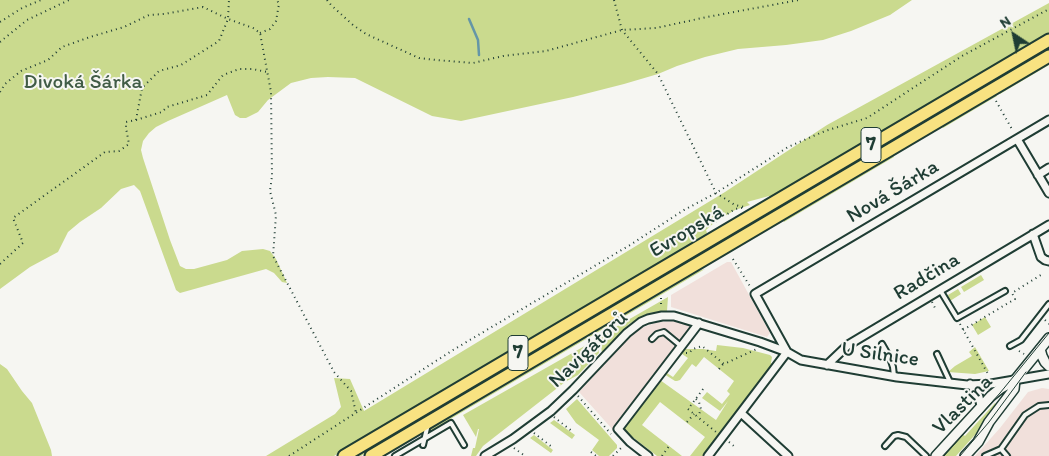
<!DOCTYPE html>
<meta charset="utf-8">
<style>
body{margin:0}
#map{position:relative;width:1049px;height:456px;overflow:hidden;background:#f6f6f2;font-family:Itim,sans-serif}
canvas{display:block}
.north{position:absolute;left:989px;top:10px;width:50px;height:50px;-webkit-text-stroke:4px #f6f6f2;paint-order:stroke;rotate:326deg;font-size:14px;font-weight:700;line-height:20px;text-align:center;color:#1f3d34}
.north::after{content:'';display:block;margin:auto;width:18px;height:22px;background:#1f3d34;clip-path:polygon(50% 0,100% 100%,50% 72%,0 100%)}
</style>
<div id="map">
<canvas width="1049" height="456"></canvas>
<div class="north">N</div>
</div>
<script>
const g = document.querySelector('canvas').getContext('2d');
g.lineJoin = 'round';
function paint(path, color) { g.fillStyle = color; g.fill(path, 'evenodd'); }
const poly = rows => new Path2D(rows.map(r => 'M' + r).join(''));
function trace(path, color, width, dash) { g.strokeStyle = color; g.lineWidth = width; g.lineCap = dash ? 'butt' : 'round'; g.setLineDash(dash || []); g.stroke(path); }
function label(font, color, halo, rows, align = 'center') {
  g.font = font + ' Itim,sans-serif'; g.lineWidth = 4; g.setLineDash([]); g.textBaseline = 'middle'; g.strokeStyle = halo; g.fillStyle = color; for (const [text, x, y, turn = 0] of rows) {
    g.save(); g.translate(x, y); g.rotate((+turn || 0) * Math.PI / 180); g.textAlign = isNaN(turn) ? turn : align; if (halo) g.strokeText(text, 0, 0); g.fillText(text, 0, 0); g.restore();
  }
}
paint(poly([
 [727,262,731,262,770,333,767,337,671,307,671,295],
 [673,321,693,325,678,347,613,430,579,392,633,333,644,327,658,322],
 [1042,388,1049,389,1049,456,975,456,1000,428,1028,392]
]), '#f1e0db');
paint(poly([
 [0,0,912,0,890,15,851,31,823,40,786,45,738,49,705,57,677,66,658,74,624,84,573,97,461,121,432,116,355,78,328,77,311,78,291,83,268,100,258,112,246,118,240,118,235,115,227,95,168,121,156,127,149,133,143,141,141,150,143,158,170,240,180,266,186,269,194,269,227,260,242,251,263,249,270,251,276,259,287,283,282,282,274,273,266,269,180,293,176,290,140,191,134,185,121,189,101,208,80,222,68,232,58,252,30,267,0,289],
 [1049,3,1049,34,771,198,769,196,747,202,750,205,735,210,715,222,706,230,707,233,700,240,334,456,266,456,335,414,341,407,334,378,350,379,364,411,725,192,827,125],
 [1049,46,1049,50,981,90,979,90,979,87],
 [1049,63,1049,65,1000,94,999,92],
 [995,95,997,96,943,128,942,126],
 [965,96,967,96,967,98,778,210,776,207],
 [893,155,894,157,784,222,783,220],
 [772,210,773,213,361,456,355,456],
 [705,269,430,431,432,427,434,425,616,318,692,273],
 [981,275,984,280,964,292,961,287],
 [958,289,961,294,950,301,958,314,957,315,949,302,948,295],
 [668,297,667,311,649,313,629,324,602,354,600,336],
 [985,317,991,327,978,335,972,325],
 [597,339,599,353,578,375,565,382,483,446,476,456,471,456,473,448,475,448,479,429,478,429,476,437,463,415],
 [717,345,743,348,770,355,772,357,771,363,772,364,703,456,690,456,705,437,660,402,642,425,682,456,657,456,626,432,624,430,625,425,660,380,716,420,728,401,720,411,702,398,707,392,722,404,730,394,727,391,734,381,704,357,696,367,692,364,680,380,677,381,675,381,664,374,683,349,703,349,716,351],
 [682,354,688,358,673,377,667,373],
 [975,347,989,371,975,374,948,372,955,366,972,356,969,352],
 [0,364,7,369,22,391,32,403,51,450,52,456,0,456],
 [577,399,617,445,617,448,609,456,599,456,592,450,599,440,576,423,566,409],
 [995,403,998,406,982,427,956,456,943,456,962,434,965,436],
 [554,420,575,435,572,439,550,423],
 [534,435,553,450,551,453,530,438]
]), '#cada8e');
trace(poly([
 [469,19,478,40,479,55]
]), '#6596a7', 2.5);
const service = poly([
 [940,290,957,318,1005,291],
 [652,339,657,334,664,332,681,346],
 [882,344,890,358,893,367,894,376],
 [1010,346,1021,340,1049,304],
 [937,354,950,382],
 [423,445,428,424],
 [885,446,894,436,898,435,906,437,926,456],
 [1001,449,1007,456],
 [395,456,451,423,464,445],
 [985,456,1001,449,1025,415,1039,406,1049,405]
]);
const minor = poly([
 [1017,139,1049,193],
 [1038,175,1049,168],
 [1033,234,1041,257,1045,260,1049,261],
 [787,352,755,294,1049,120],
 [827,365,848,345,1049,225],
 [970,384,975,390,979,397,981,406],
 [741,413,788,456],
 [485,456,513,439,551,411,573,390,627,333,641,322,648,319,662,316,674,316,760,342,787,352,801,360,897,377,967,385,991,384,1049,374],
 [648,456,630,442,618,429,699,323],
 [708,456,787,352]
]);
const tertiary = poly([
 [1040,349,1042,356,1045,362,1049,366],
 [936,456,991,396,1001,388,1015,380,1049,338],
 [965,456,978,442,989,422,1014,389,1015,380]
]);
const primary = poly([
 [344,456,1049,40],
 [371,456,1049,56]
]);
trace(service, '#1f3d34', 8);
trace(minor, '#1f3d34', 11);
trace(tertiary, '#1f3d34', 12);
trace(primary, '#1f3d34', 15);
trace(poly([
 [327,0,331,5,353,25,366,34,419,58,436,60,473,63,503,56,546,51,622,30,656,28,707,17,799,0],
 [614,0,622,30,658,74,716,193,735,205,744,207],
 [0,22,22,8,41,0],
 [260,33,270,29,276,21,279,4,277,0],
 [0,42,27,20,69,0],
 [0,92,5,84,21,71,48,60,62,47,90,37,124,27,149,15,164,14,203,7,228,19,253,28,260,33,271,92,272,176,270,191,276,215,273,256,334,372,351,391,356,413],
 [996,101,1013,131],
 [136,120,162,112,167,107,207,95,223,75,239,69,252,69,267,72],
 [715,222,735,209,742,208],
 [733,259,751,288],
 [0,264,23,243,13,218,105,152,119,151,129,144,126,128,126,122,136,120,142,88,159,71,181,65,219,41,228,19,229,0],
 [661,298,661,308],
 [932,302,935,308],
 [1045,320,1049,324],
 [960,324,988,374],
 [963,330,1015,299,1012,293,1044,273],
 [597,335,599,350],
 [1019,351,1024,354],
 [686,353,689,353,693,349,702,346,724,364,757,349],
 [719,369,724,363],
 [703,389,688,409,716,432],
 [578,396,611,434],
 [696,399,699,402,701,409,698,417],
 [554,417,573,432],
 [687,422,694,414],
 [534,433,552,447],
 [729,442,735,447],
 [514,448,525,456],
 [591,452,596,456],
 [289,456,453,350,630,245,684,210,716,193,788,147,825,131,867,118,962,56,1049,9],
 [613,456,622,447],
 [662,456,669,446]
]), '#1f3d34', 2, [1, 4]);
trace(service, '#f6f6f2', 4);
trace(minor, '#f6f6f2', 7);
trace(tertiary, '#f6f6f2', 9);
trace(primary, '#f8e281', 11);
trace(poly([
 [944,456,1000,393,1049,333],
 [960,456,989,422,1026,372]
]), '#1f3d34', 1);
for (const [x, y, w] of [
 [871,145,20],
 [518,353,20]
]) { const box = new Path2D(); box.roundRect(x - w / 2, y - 17.5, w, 35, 4); g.fillStyle = '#f6f6f2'; g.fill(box); trace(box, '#1f3d34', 1); }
label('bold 20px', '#1f3d34', null, [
 ["7",871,145],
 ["7",518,353]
]);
label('21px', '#415c46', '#f6f6f2', [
 ["Divoká Šárka",83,83]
]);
label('21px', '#1f3d34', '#f6f6f2', [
 ["Nová Šárka",893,192,-31],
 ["Evropská",687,232,-31],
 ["Radčina",927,277,-31],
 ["Navigátorů",589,350,-44],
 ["U Silnice",880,355,8],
 ["Vlastina",963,405,-45]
]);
</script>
